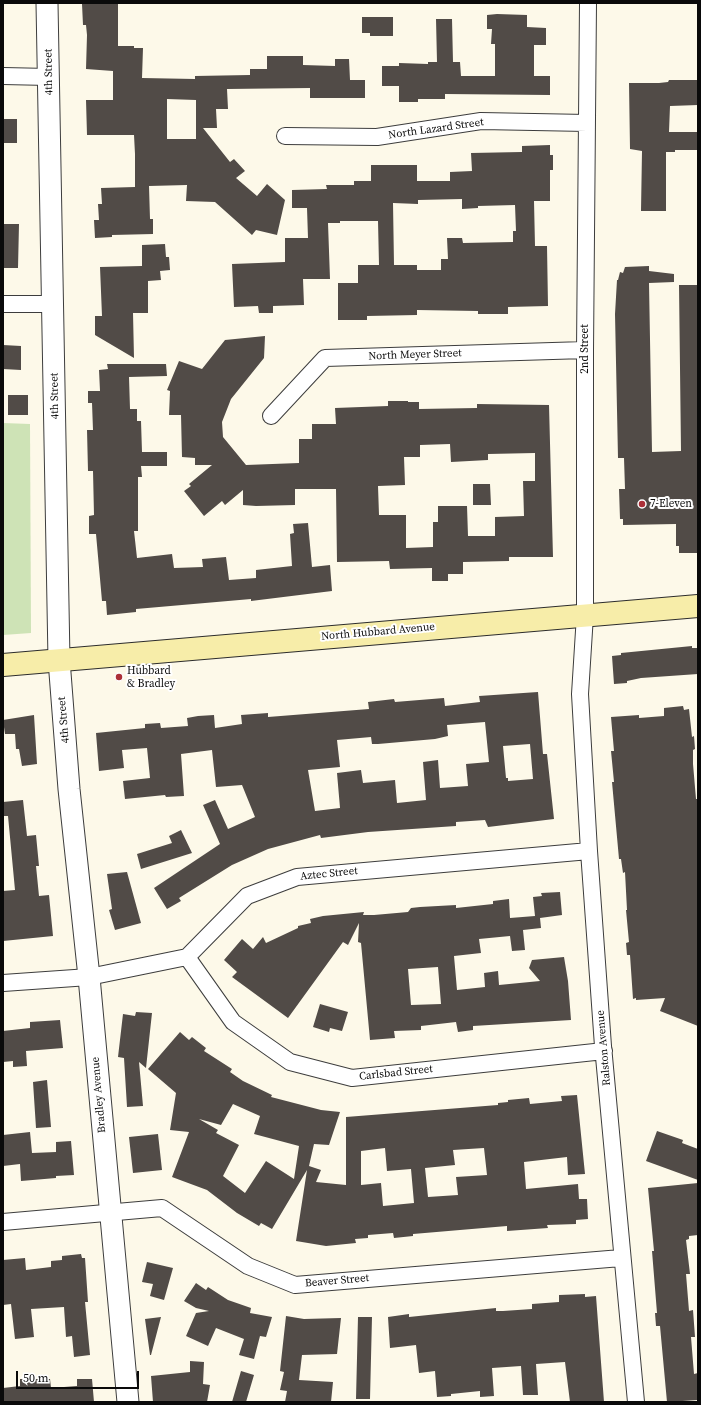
<!DOCTYPE html>
<style>
body{margin:0}
#map{position:relative;width:701px;height:1405px;overflow:hidden;background:#fdf9e9;font-family:"Source Serif 4",serif}
canvas{display:block}
.frame{position:absolute;inset:0;border:4px solid #0a0a0a;pointer-events:none}
.scale{position:absolute;left:16px;top:1371px;width:123px;height:18px;box-sizing:border-box;border:2px solid #0a0a0a;border-top:0;padding-left:5px;font-size:12px;line-height:14px;white-space:nowrap;color:#0a0a0a;-webkit-text-stroke:3px #fff;paint-order:stroke}
</style>
<div id="map">
<canvas width="701" height="1405"></canvas>
<div class="frame"></div>
<div class="scale">50 m</div>
</div>
<script>
const g = document.querySelector('canvas').getContext('2d');
g.lineJoin = 'round';
function paint(path, color) { g.fillStyle = color; g.fill(path, 'evenodd'); }
const poly = rows => new Path2D(rows.map(r => 'M' + r).join(''));
function trace(path, color, width, dash) { g.strokeStyle = color; g.lineWidth = width; g.lineCap = dash ? 'butt' : 'round'; g.setLineDash(dash || []); g.stroke(path); }
function label(font, color, halo, rows, align = 'center') {
  g.font = font + ' "Source Serif 4",serif'; g.lineWidth = 4; g.setLineDash([]); g.textBaseline = 'middle'; g.strokeStyle = halo; g.fillStyle = color; for (const [text, x, y, turn = 0] of rows) {
    g.save(); g.translate(x, y); g.rotate((+turn || 0) * Math.PI / 180); g.textAlign = isNaN(turn) ? turn : align; if (halo) g.strokeText(text, 0, 0); g.fillText(text, 0, 0); g.restore();
  }
}
paint(poly([
 [3,423,30,424,31,633,3,635]
]), '#cee3b6');
paint(poly([
 [82,4,118,4,118,46,134,46,134,48,143,48,142,78,195,79,195,76,250,75,250,69,267,69,267,56,303,56,303,65,335,66,335,59,349,59,350,80,365,80,365,98,310,98,310,88,227,89,228,109,216,109,217,128,203,128,230,162,234,159,245,171,236,178,257,196,267,184,285,200,277,235,256,230,252,235,215,202,186,201,187,185,149,186,150,219,153,219,153,234,112,235,112,237,95,238,94,220,99,220,98,204,102,204,101,188,135,187,135,154,134,135,87,135,86,100,113,100,113,71,86,69,87,35,86,25,83,25],
 [167,99,196,100,196,139,167,139],
 [497,14,527,15,527,27,546,28,546,45,534,45,534,76,550,76,550,95,445,94,445,99,418,99,418,102,399,102,399,86,382,86,382,66,399,66,399,63,428,64,428,62,437,62,436,19,452,19,453,62,460,62,461,76,495,76,495,44,491,44,492,29,487,29,487,15],
 [362,17,393,17,393,36,370,36,370,33,362,33],
 [669,80,698,80,698,105,670,106,669,132,698,132,698,150,675,150,675,152,666,152,666,211,641,211,642,151,630,149,629,83,659,83,668,82],
 [3,119,17,119,17,143,3,143],
 [550,145,550,155,553,155,553,170,550,170,550,201,534,201,535,246,547,246,548,306,508,307,508,314,478,314,478,311,417,310,417,315,367,316,367,320,338,320,338,283,358,283,358,265,379,265,378,221,340,221,340,223,328,223,330,279,303,279,304,305,273,306,273,313,259,313,258,306,234,307,232,264,285,262,285,238,308,238,307,208,292,208,292,190,327,189,326,185,354,185,354,181,371,181,371,165,417,165,417,181,450,181,450,172,472,171,471,153,522,152,522,146],
 [462,199,462,209,478,208,478,206,515,205,516,231,513,231,513,242,463,243,462,238,447,238,448,259,441,259,441,270,417,270,417,265,394,265,393,203,418,204,418,200],
 [3,224,19,224,18,268,3,268],
 [165,244,166,257,169,257,170,270,160,271,161,280,148,281,148,313,133,313,134,358,95,335,95,316,102,316,100,267,142,266,142,245],
 [649,266,649,271,674,274,674,282,649,283,652,452,681,451,679,285,698,285,698,553,679,553,679,546,676,546,676,524,623,525,623,519,620,519,619,489,625,489,624,458,618,458,615,314,617,280,618,280,620,272,623,273,625,267],
 [265,336,264,358,231,399,222,422,223,437,246,465,299,463,299,439,312,439,312,424,336,424,335,408,388,406,388,401,408,401,408,402,419,402,419,409,477,408,477,404,549,405,553,557,509,557,509,561,463,562,463,574,448,574,448,581,432,581,432,568,390,569,389,561,337,562,336,489,295,489,295,505,256,506,243,505,243,490,225,505,222,501,204,516,184,491,191,486,189,484,212,465,195,465,195,458,182,457,181,415,169,415,170,391,167,390,179,361,202,369,225,340],
 [450,444,451,462,488,460,488,454,535,453,535,481,523,481,524,516,495,517,495,536,468,536,467,506,438,506,438,522,433,522,433,547,406,548,406,515,379,515,378,486,405,485,404,457,420,457,420,445],
 [3,345,21,346,21,370,3,369],
 [107,364,166,364,167,376,129,377,130,409,137,409,137,421,141,421,142,452,167,452,167,466,141,466,142,477,138,477,138,531,134,531,137,558,172,554,174,568,203,567,202,559,226,557,229,580,256,578,256,570,292,566,290,534,294,533,293,524,308,523,312,567,330,565,332,591,251,601,251,599,136,609,136,612,107,615,106,601,102,601,96,534,89,534,89,516,94,515,93,471,88,471,87,430,93,430,92,403,88,403,88,391,100,391,99,370,108,369],
 [8,395,28,395,28,415,8,415],
 [473,484,490,484,491,505,473,505],
 [692,646,692,648,698,648,698,674,641,678,627,681,627,683,614,684,612,656,621,655,621,653],
 [538,692,543,754,547,754,554,819,488,827,485,820,456,822,456,826,368,832,321,838,320,835,268,849,232,865,179,898,181,901,167,909,154,888,220,844,203,805,215,800,228,829,255,817,242,785,216,787,212,750,181,754,184,796,166,797,165,795,125,799,123,781,150,778,147,748,122,750,124,768,99,771,96,733,145,728,145,724,160,723,161,728,188,726,187,718,198,716,214,715,215,728,242,724,241,715,268,713,268,717,369,709,368,702,394,699,395,702,444,698,445,706,480,702,479,696],
 [485,722,489,762,466,764,468,786,440,788,438,760,423,762,426,800,397,803,395,780,363,783,361,770,337,773,340,808,315,811,308,770,340,767,337,740,371,737,372,744,378,744,435,739,448,736,447,725],
 [530,744,533,779,508,781,508,778,506,778,503,746],
 [683,706,684,710,689,709,692,737,694,736,695,749,693,750,693,764,696,799,698,799,698,1026,660,1011,665,998,636,1000,636,998,633,999,630,955,627,955,626,943,629,942,626,910,627,910,625,872,623,873,621,859,619,859,612,782,614,782,611,751,614,751,611,717,639,715,639,718,664,716,664,708],
 [34,715,37,764,22,766,19,749,16,749,15,734,5,734,3,720],
 [23,800,27,836,36,835,39,866,36,866,39,896,49,895,53,936,3,941,3,891,15,890,8,816,3,816,3,802],
 [181,830,192,853,141,869,137,854,172,843,169,836],
 [127,872,141,923,115,930,109,910,112,909,107,874],
 [560,892,562,915,540,918,541,928,523,930,525,950,512,951,510,936,479,939,481,953,454,956,457,990,485,987,484,973,498,971,499,985,540,981,529,968,532,960,564,957,568,981,571,1020,473,1026,473,1030,458,1032,456,1022,421,1026,421,1030,394,1031,395,1038,370,1040,361,943,358,942,359,923,348,945,343,942,288,1018,232,977,237,972,224,960,242,939,253,949,263,937,266,943,298,928,298,926,311,923,310,919,323,916,364,912,363,915,374,915,408,912,411,908,420,907,456,905,456,908,493,904,493,901,509,899,510,918,535,916,533,897,542,896,541,893],
 [438,967,441,1004,411,1005,408,969],
 [320,1004,348,1012,342,1031,330,1028,329,1032,313,1027],
 [136,1012,152,1013,146,1068,139,1062,143,1106,127,1107,124,1058,118,1057,123,1014,135,1016],
 [60,1020,63,1048,26,1051,27,1066,13,1067,13,1061,3,1062,3,1031,30,1028,30,1022],
 [180,1032,189,1040,192,1037,206,1048,204,1051,232,1069,230,1072,243,1081,272,1095,271,1097,321,1110,340,1112,329,1145,314,1144,309,1166,321,1170,316,1182,346,1185,346,1117,498,1105,498,1103,508,1102,508,1100,529,1098,530,1104,562,1101,561,1096,577,1095,585,1174,568,1175,567,1157,524,1162,526,1189,578,1184,579,1199,587,1199,588,1219,576,1220,576,1224,547,1225,548,1228,507,1231,507,1226,413,1234,413,1236,394,1238,393,1233,368,1235,368,1238,355,1239,356,1243,326,1246,296,1241,307,1170,272,1229,261,1223,259,1226,237,1213,207,1190,172,1177,189,1132,170,1130,176,1093,148,1069],
 [233,1104,260,1116,254,1134,299,1146,294,1179,266,1161,245,1193,223,1176,239,1145,216,1133,218,1130,199,1119,221,1125],
 [385,1148,387,1171,411,1169,414,1203,383,1206,381,1183,361,1185,361,1151],
 [484,1148,487,1175,456,1177,458,1195,428,1197,425,1168,455,1165,453,1150],
 [47,1080,51,1127,36,1128,33,1082],
 [657,1131,683,1140,682,1143,698,1149,698,1180,646,1161],
 [30,1132,32,1153,56,1152,56,1142,71,1141,74,1175,56,1176,56,1178,21,1181,20,1164,3,1166,3,1135],
 [158,1134,162,1170,133,1173,129,1137],
 [698,1183,698,1235,689,1236,689,1239,686,1240,690,1274,686,1274,689,1311,693,1310,695,1337,691,1337,694,1374,698,1373,698,1400,667,1402,660,1326,656,1326,655,1313,657,1313,652,1251,654,1251,648,1188],
 [81,1254,82,1258,85,1258,88,1302,85,1302,90,1355,74,1357,72,1336,66,1337,64,1307,31,1309,34,1337,15,1339,11,1304,3,1305,3,1260,25,1258,26,1270,51,1267,51,1261,62,1260,62,1256],
 [147,1262,173,1268,164,1300,150,1296,153,1284,142,1282],
 [196,1283,206,1290,208,1287,228,1300,251,1308,250,1313,272,1317,266,1337,260,1336,254,1359,239,1355,244,1339,216,1328,208,1346,186,1336,196,1313,209,1311,196,1308,184,1301],
 [585,1294,585,1297,596,1296,604,1402,570,1402,565,1362,536,1364,538,1395,523,1395,521,1366,492,1368,494,1396,480,1397,480,1391,451,1394,451,1396,437,1397,435,1371,419,1373,416,1345,390,1348,388,1317,409,1314,409,1317,496,1308,496,1311,503,1311,532,1309,532,1304,559,1302,559,1295],
 [286,1316,304,1319,341,1318,337,1354,302,1355,299,1380,333,1382,331,1402,285,1402,287,1391,280,1390,284,1372,280,1371],
 [161,1317,151,1355,150,1355,145,1319],
 [358,1317,372,1317,370,1399,356,1399],
 [190,1361,204,1362,203,1384,210,1385,207,1402,153,1402,151,1376,190,1372],
 [241,1371,254,1375,246,1402,232,1402],
 [20,1379,50,1379,51,1388,77,1386,77,1379,92,1379,94,1402,3,1402,3,1388,20,1386]
]), '#514b47');
const minor = poly([
 [588,3,585,350,585,615,580,694,589,851,603,1046,636,1402],
 [3,76,49,77],
 [285,136,377,137,481,121,587,123],
 [3,304,53,304],
 [271,416,325,358,585,350],
 [187,957,233,1022,290,1062,352,1078,604,1051],
 [3,983,89,977,187,957,247,896,297,877,589,851],
 [3,1222,162,1208,248,1266,295,1285,621,1258]
]);
const tertiary = poly([
 [47,3,59,660,69,789,89,977,128,1402]
]);
const secondary = poly([
 [3,665,698,606]
]);
trace(minor, '#3d3d3d', 18);
trace(tertiary, '#3d3d3d', 23);
trace(secondary, '#2c2c2c', 24);
trace(minor, '#fff', 16);
trace(tertiary, '#fff', 21);
trace(secondary, '#f7eda9', 22);
for (const [x, y, r, color] of [
 [642,504,4,"#ac3038"],
 [119,677,4,"#ac3038"]
]) { const dot = new Path2D(); dot.arc(x, y, r, 0, 2 * Math.PI); g.fillStyle = color; g.fill(dot); trace(dot, '#fff', 1.5); }
label('11px', '#0a0a0a', '#fff', [
 ["4th Street",49,72,-91],
 ["North Lazard Street",436,129,-8],
 ["2nd Street",585,349,-90],
 ["North Meyer Street",415,355,-2],
 ["4th Street",55,396,-91],
 ["North Hubbard Avenue",378,632,-5],
 ["4th Street",64,720,-95],
 ["Aztec Street",329,874,-6],
 ["Ralston Avenue",604,1048,-95],
 ["Carlsbad Street",396,1073,-6],
 ["Bradley Avenue",99,1095,-95],
 ["Beaver Street",337,1281,-5]
]);
label('11px', '#0a0a0a', '#fff', [
 ["7-Eleven",650,504],
 ["Hubbard",127,671],
 ["& Bradley",127,684]
], 'left');
</script>
